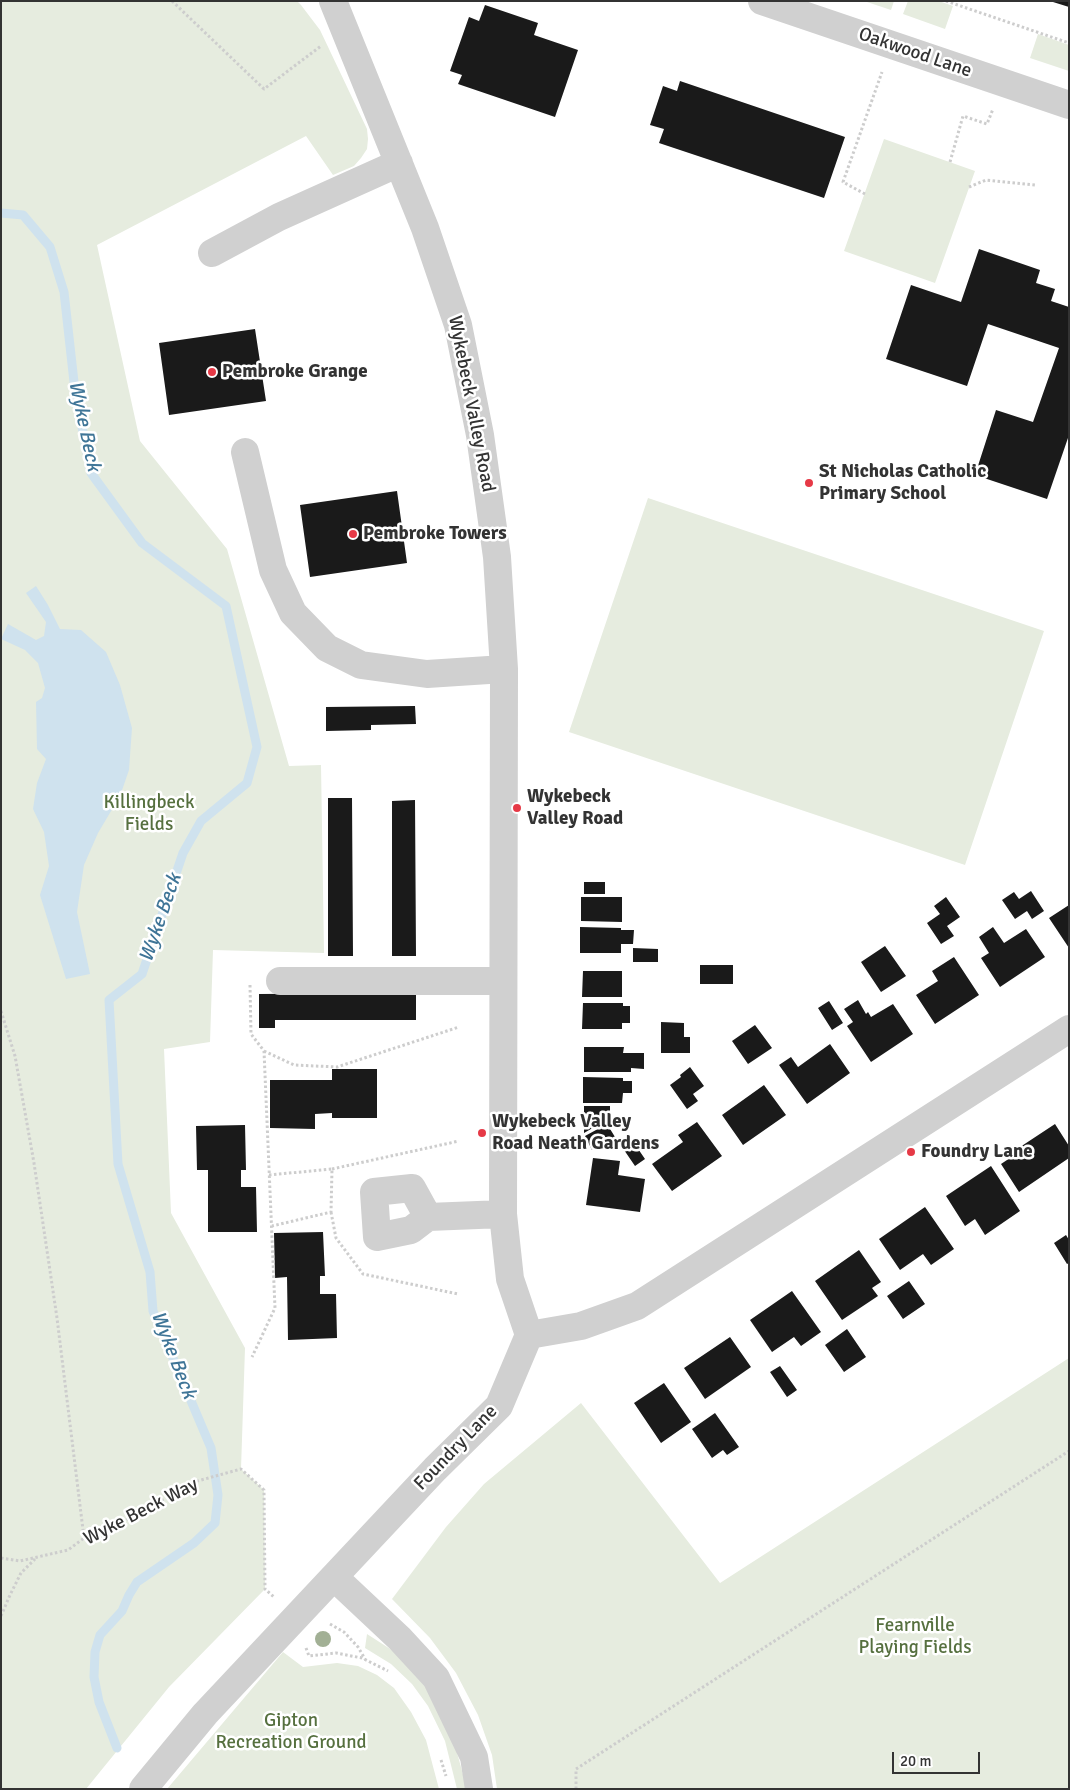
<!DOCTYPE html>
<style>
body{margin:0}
#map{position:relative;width:1070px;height:1790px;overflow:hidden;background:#fff;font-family:Signika,sans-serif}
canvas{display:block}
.frame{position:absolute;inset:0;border:2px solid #333;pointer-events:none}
.scale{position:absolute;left:892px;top:1752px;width:88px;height:22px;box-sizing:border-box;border:2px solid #333;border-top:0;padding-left:6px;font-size:15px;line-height:18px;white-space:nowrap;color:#333;-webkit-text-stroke:4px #fff;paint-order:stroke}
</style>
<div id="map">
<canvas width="1070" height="1790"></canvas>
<div class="frame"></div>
<div class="scale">20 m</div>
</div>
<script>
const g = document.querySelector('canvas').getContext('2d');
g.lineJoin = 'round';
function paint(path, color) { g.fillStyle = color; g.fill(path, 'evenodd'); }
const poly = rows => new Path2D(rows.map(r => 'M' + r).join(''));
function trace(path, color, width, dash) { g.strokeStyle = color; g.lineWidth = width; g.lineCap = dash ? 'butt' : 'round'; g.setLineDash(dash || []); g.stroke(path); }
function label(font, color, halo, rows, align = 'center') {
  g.font = font + ' Signika,sans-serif'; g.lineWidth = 5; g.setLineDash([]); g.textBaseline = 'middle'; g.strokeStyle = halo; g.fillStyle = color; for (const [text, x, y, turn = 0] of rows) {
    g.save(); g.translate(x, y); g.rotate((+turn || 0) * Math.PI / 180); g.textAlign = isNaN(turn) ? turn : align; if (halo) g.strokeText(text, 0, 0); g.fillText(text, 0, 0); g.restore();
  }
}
paint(poly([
 [1,1,297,1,301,5,320,30,367,129,368,139,367,149,361,158,354,166,333,175,306,136,97,245,140,441,227,549,289,766,321,765,324,953,213,950,210,1042,164,1049,171,1213,245,1348,241,1469,264,1490,265,1589,169,1687,86,1789,1,1789],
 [864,1,894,1,891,10],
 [908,1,939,1,953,6,945,29,903,14],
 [1038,34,1069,45,1069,71,1030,58],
 [884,139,975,171,935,283,844,251],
 [648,498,1044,631,965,865,569,732],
 [1069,1358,1069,1789,497,1789,492,1755,478,1715,456,1673,430,1638,392,1599,446,1527,484,1484,581,1403,720,1583],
 [367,1634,398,1654,418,1676,436,1700,453,1738,467,1789,457,1789,445,1741,428,1706,412,1684,391,1664,365,1648],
 [283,1652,303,1667,337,1663,358,1666,377,1675,394,1688,411,1712,426,1740,439,1789,167,1789]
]), '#e6ecdf');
paint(poly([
 [36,586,48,605,60,629,81,630,106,652,120,685,132,728,129,770,120,796,98,833,84,865,77,912,90,974,66,979,40,895,49,866,44,832,33,809,37,783,46,759,37,749,36,702,42,698,45,688,38,663,25,650,1,639,8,624,36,640,44,636,46,622,26,593]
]), '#cfe2ee');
trace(poly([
 [1,213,23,215,50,247,64,292,75,391,91,473,142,543,226,606,257,747,247,783,201,821,183,853,142,974,109,1000,118,1164,150,1272,153,1311,211,1448,218,1495,215,1523,194,1543,137,1582,129,1595,122,1611,100,1635,95,1652,94,1677,99,1702,117,1748]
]), '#cfe2ee', 9);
paint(poly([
 [1054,1,1069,1,1069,7,1053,2],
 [485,5,538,23,534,35,578,50,555,117,458,84,462,75,450,71,469,17,479,21],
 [680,81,845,137,824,198,659,143,664,129,650,125,663,86,677,91],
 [979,249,1040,270,1036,283,1055,289,1051,301,1069,307,1069,435,1047,499,975,475,996,410,1033,422,1059,348,988,324,967,386,886,359,911,285,961,302],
 [255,329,266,401,169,415,159,343],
 [397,491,407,563,310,577,300,505],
 [415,706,416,724,371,725,371,730,326,731,326,707],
 [328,798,352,798,353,956,328,956],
 [415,800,416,956,392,956,392,801],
 [584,882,605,882,605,894,584,894],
 [1031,891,1044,911,1032,919,1027,911,1015,919,1002,900,1014,892,1019,899],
 [581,897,622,897,622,922,581,921],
 [946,897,960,917,947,926,954,936,941,944,927,923,940,914,934,906],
 [1069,905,1069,948,1049,918],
 [580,927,621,928,621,930,634,930,633,944,621,944,621,953,580,953],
 [993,927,1004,943,1026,929,1045,957,1000,987,981,958,989,953,979,937],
 [885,946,906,976,881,992,861,962],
 [633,948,658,949,658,962,633,962],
 [954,957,979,995,935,1024,916,995,938,981,932,971],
 [700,965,733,965,733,984,700,984],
 [583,971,622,971,622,997,582,997],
 [416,993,416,1020,275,1020,275,1028,259,1028,259,994],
 [858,1000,866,1014,868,1012,871,1017,893,1004,913,1034,871,1062,847,1026,853,1022,844,1009],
 [829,1001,843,1023,832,1030,818,1008],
 [583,1003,623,1003,623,1006,630,1006,630,1023,622,1023,622,1029,582,1029],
 [661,1022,684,1023,684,1037,690,1037,690,1053,661,1053],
 [755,1025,772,1048,748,1064,732,1041],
 [830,1044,850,1073,807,1104,779,1065,791,1057,798,1067],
 [584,1047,624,1047,623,1053,644,1053,644,1069,631,1068,631,1072,584,1072],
 [690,1067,704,1086,693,1094,698,1101,687,1109,670,1085,681,1077,680,1075],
 [332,1069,377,1069,377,1118,332,1118,332,1113,315,1114,315,1129,270,1128,270,1080,332,1080],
 [583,1077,623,1078,623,1081,632,1081,632,1093,623,1093,622,1103,583,1103],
 [764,1085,786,1115,743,1145,722,1115],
 [584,1106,610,1106,610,1118,584,1133],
 [697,1122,722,1156,672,1191,652,1164,683,1142,678,1135],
 [607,1124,615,1137,592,1150,585,1136],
 [1055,1124,1069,1146,1069,1158,1019,1192,1001,1164,1013,1156,1011,1153],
 [245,1125,246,1170,241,1170,241,1187,256,1187,257,1232,208,1232,208,1170,197,1170,196,1126],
 [632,1140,645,1159,635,1166,622,1147],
 [593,1158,620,1161,618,1175,645,1179,640,1212,586,1205],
 [991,1166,1020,1211,985,1235,975,1219,965,1226,946,1196],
 [925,1207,954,1249,931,1265,923,1254,900,1270,879,1239],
 [323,1232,325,1276,320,1276,320,1294,336,1294,337,1338,288,1340,287,1277,275,1278,274,1233],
 [1066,1235,1069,1240,1069,1263,1067,1264,1054,1243],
 [859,1250,881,1282,872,1288,878,1296,842,1320,815,1281],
 [909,1281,925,1304,903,1319,887,1296],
 [792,1291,821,1332,801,1346,794,1337,772,1352,750,1320],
 [847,1329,866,1357,844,1372,825,1345],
 [730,1337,751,1367,705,1399,684,1368],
 [780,1366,797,1390,787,1397,770,1372],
 [664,1383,691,1422,661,1443,634,1403],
 [715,1413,739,1447,727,1455,723,1450,712,1458,692,1429]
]), '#1a1a1a');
trace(poly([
 [172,1,264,89,321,46],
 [946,1,1069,43],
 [950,162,963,116,987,124,993,109],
 [969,187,986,180,1035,185],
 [865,194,843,182,882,72],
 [250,985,251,1034,264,1051,275,1308,252,1357],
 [1,1011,15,1056,34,1163,57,1318,84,1538],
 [264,1051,294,1065,337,1067,459,1027],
 [332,1169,459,1141],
 [269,1175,332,1169,331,1212,272,1226],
 [331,1212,336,1238,363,1274,458,1294],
 [1,1558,20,1561,68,1550,84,1538,105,1532,194,1482,241,1469,264,1490,265,1589,275,1598],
 [1,1616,10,1595,21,1573,35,1559],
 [330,1624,344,1632,358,1647,365,1659],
 [306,1648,309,1656,336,1653,362,1658,388,1671],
 [441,1760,446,1776],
 [576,1789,576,1769,1069,1451]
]), '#cdcdcd', 3, [2.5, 2.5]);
trace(poly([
 [333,1,425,228,458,325,480,435,497,557,504,669,503,1214,510,1279,529,1335],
 [762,1,1069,105],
 [212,253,279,217,399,163],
 [245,452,273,570,293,613,327,648,361,665,427,674,504,669],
 [280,981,503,981],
 [428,1217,412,1188,374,1192,377,1237,411,1230,428,1217,503,1214],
 [529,1335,581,1326,637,1306,1069,1029],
 [334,1577,400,1639,436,1678,474,1757,479,1789],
 [143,1789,205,1714,435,1469,499,1406,529,1335]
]), '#d0d0d0', 28);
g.fillStyle = '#a2b095';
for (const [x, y] of [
 [323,1639]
]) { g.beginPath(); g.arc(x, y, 8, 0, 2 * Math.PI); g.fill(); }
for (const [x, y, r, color] of [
 [212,372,5,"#e63946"],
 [809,483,5,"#e63946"],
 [353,534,5,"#e63946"],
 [517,808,5,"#e63946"],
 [482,1133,5,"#e63946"],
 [911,1152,5,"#e63946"]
]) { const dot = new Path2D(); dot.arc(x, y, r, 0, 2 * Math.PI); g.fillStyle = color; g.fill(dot); trace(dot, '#fff', 2); }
label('19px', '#333', '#fff', [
 ["Oakwood Lane",915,53,19],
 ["Wykebeck Valley Road",471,404,79],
 ["Foundry Lane",456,1448,-46],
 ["Wyke Beck Way",141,1512,-27]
]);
label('bold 19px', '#333', '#fff', [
 ["Pembroke Grange",222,372],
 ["St Nicholas Catholic",819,472],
 ["Primary School",819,494],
 ["Pembroke Towers",363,534],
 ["Wykebeck",527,797],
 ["Valley Road",527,819],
 ["Wykebeck Valley",492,1122],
 ["Road Neath Gardens",492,1144],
 ["Foundry Lane",921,1152]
], 'left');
label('19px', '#56703f', '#fff', [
 ["Killingbeck",149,803],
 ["Fields",149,825],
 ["Fearnville",915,1626],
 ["Playing Fields",915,1648],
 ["Gipton",291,1721],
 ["Recreation Ground",291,1743]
]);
label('italic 20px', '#3f7597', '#fff', [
 ["Wyke Beck",84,426,78],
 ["Wyke Beck",161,918,-71],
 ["Wyke Beck",173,1355,69]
]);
</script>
